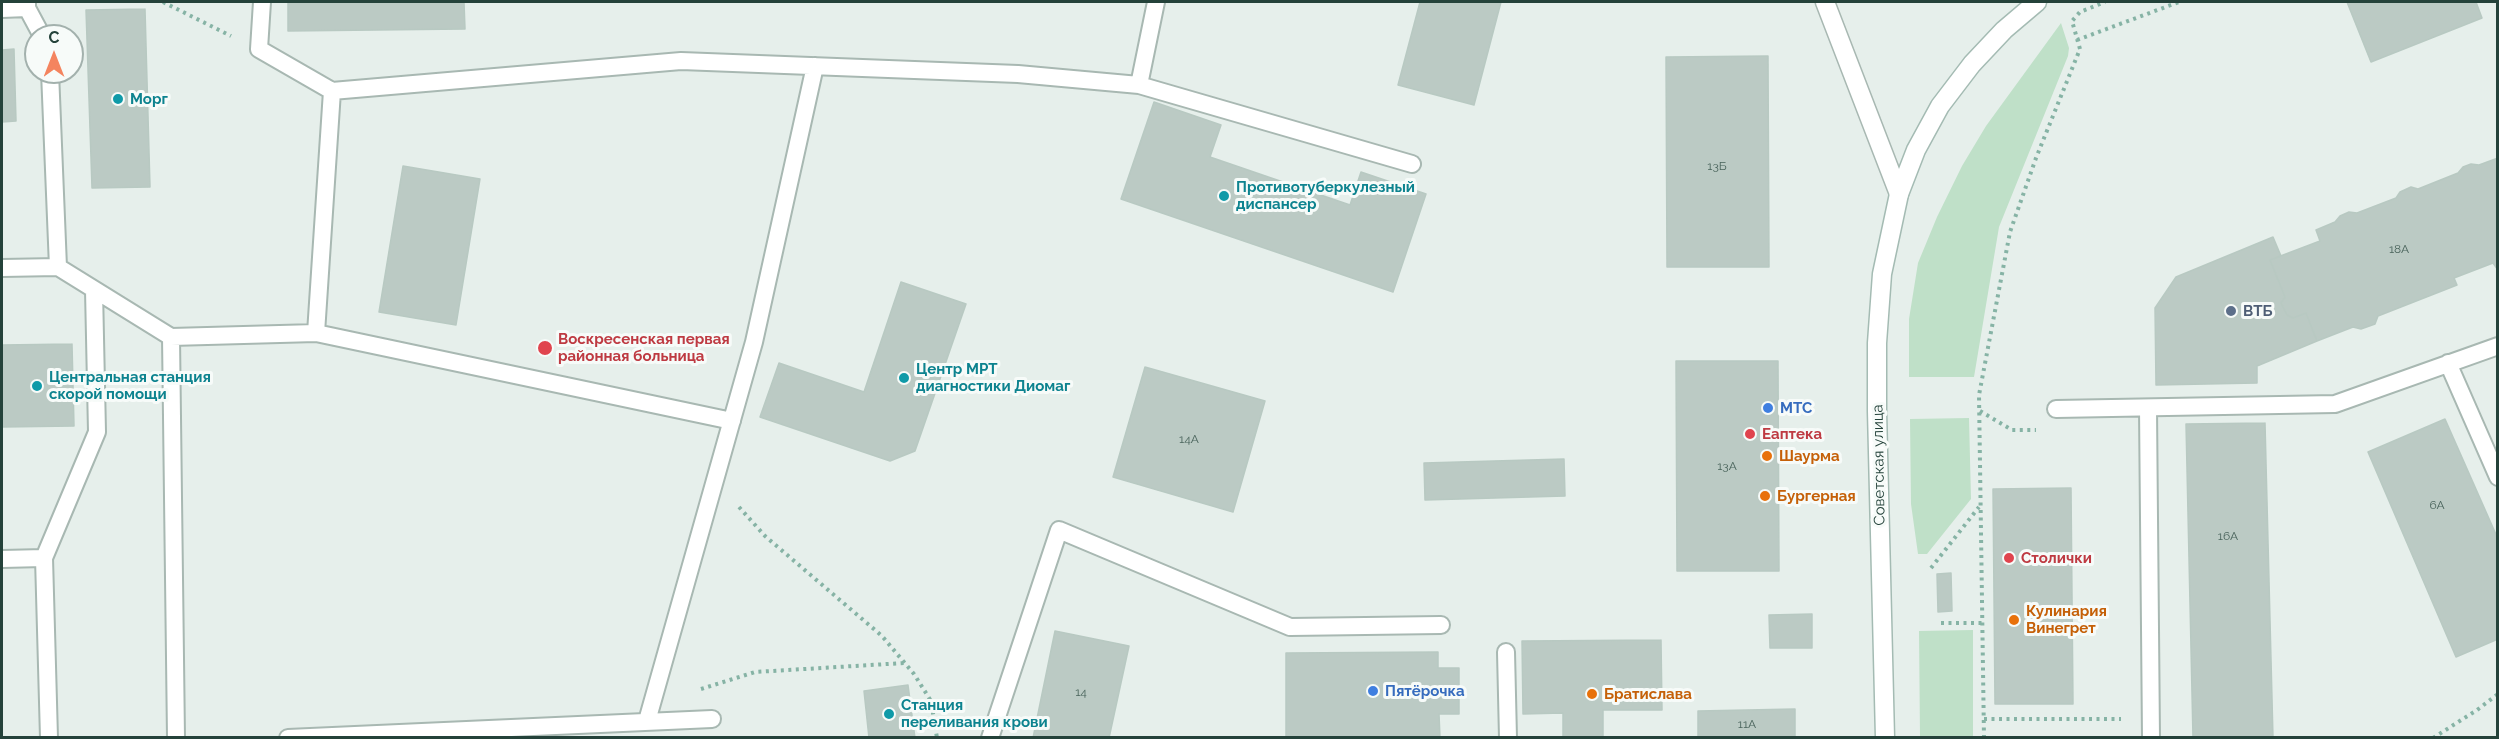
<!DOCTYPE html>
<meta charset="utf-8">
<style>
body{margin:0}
#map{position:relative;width:2499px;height:739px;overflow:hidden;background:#e6efeb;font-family:Raleway,sans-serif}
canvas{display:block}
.frame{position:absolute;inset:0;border:3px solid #24423a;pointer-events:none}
.north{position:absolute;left:24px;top:24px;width:60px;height:60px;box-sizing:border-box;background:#f7fbf9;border:2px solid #a3b1ad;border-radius:50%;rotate:0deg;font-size:16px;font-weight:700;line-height:24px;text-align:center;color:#24423a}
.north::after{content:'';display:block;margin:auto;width:21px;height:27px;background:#f4845f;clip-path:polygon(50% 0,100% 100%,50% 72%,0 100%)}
</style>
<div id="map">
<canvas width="2499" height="739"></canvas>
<div class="frame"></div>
<div class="north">С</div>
</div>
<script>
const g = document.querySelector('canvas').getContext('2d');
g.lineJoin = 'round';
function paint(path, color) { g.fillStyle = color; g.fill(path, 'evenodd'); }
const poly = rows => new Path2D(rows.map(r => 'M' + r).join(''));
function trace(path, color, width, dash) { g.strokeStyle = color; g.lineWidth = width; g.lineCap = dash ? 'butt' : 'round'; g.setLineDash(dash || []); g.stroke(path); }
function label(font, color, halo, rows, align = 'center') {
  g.font = font + ' Raleway,sans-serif'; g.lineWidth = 6; g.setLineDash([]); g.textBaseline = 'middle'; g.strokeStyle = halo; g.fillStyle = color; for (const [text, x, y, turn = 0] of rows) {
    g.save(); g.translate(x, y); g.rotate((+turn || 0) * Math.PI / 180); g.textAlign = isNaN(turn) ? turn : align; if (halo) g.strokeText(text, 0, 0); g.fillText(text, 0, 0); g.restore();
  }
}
paint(poly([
 [2061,23,2069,48,2068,56,1999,227,1974,377,1909,377,1909,319,1918,263,1937,217,1962,166,1986,126],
 [1969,418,1971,499,1927,554,1918,554,1911,504,1910,419],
 [1973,630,1973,737,1920,737,1919,631]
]), '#bfe0c8');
const building = poly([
 [288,2,464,2,465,29,288,31,288,2],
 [1420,2,1501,2,1474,105,1398,85,1420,2],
 [2347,2,2476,2,2482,18,2371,62,2347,2],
 [145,9,150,187,92,188,86,10,145,9],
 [14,49,16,121,2,122,2,50,14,49],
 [1768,56,1769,267,1667,267,1666,57,1768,56],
 [1154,102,1221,125,1210,157,1350,205,1361,172,1426,194,1393,292,1121,199,1154,102],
 [2498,158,2498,270,2493,263,2454,278,2457,285,2378,316,2375,324,2361,329,2353,327,2317,341,2306,313,2293,318,2287,315,2281,303,2285,297,2270,260,2320,241,2316,230,2335,222,2340,216,2349,212,2357,213,2396,198,2400,192,2411,187,2418,189,2458,173,2463,167,2471,164,2479,165,2498,158],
 [403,166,480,179,456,325,379,312,403,166],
 [2273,237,2281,256,2270,260,2285,297,2281,303,2287,315,2293,318,2306,313,2317,341,2257,366,2257,383,2156,385,2155,308,2176,277,2273,237],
 [901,282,966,304,915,451,890,461,760,417,779,363,864,392,901,282],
 [72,344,74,426,2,427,2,345,72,344],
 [1676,361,1778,361,1779,571,1677,571,1676,361],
 [1145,367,1265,401,1233,512,1113,477,1145,367],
 [2445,419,2498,539,2498,639,2456,657,2368,452,2445,419],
 [2265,423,2273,738,2193,738,2186,424,2265,423],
 [1564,459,1565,496,1425,500,1424,463,1564,459],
 [2071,488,2073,704,1995,704,1993,489,2071,488],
 [1951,573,1952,611,1938,612,1937,574,1951,573],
 [1812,614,1812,648,1770,648,1769,615,1812,614],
 [1055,631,1129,646,1109,738,1033,738,1055,631],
 [1661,640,1662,710,1603,710,1603,738,1563,738,1563,713,1523,714,1522,641,1661,640],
 [1438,652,1438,668,1459,668,1459,714,1439,714,1440,738,1286,738,1286,653,1438,652],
 [908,685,915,738,869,738,864,691,908,685],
 [1795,709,1795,738,1698,738,1698,711,1795,709]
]);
paint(building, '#bbcac4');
trace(building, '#b8c9c2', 1.5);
const lane = poly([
 [27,2,27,8,42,36],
 [262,2,259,49,332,91],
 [2,9,27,8],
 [50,72,58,267,171,337,176,738],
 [1139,85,1156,2],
 [2,268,58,267],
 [316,333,332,91,681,61,1018,74,1139,85,1412,164],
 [171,337,316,333,732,421],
 [2448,363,2498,477],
 [2148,408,2151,738],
 [2056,409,2335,404,2498,346],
 [44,558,97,432,94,290],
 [2,559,44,558,49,738],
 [1506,652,1508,738],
 [647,721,754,342,815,66],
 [288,738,712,719],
 [990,738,1059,530,1290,627,1441,625]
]);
const street = poly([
 [1825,2,1899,194]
]);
const secondary = poly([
 [1885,738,1877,411,1877,343,1882,274,1899,194,1916,150,1940,106,1972,64,2004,30,2037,2]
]);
trace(lane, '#a8b8b2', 20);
trace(street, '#a8b8b2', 21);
trace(secondary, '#a4bbb3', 21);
trace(poly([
 [163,2,231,36],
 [2077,40,2179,2],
 [1980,411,2012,430,2036,430],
 [739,507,765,536,882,636,914,674,931,701,937,738],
 [1931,568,1979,507],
 [1941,623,1983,623],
 [701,689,755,672,904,663],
 [1984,719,2121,719],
 [1984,738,1979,395,2010,232,2036,158,2080,49,2072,21,2080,12,2105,2],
 [2433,738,2477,710,2498,694]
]), '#86b3a5', 4, [3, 4.5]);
trace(lane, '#fff', 16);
trace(street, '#fff', 18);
trace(secondary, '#fff', 18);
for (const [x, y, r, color] of [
 [118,99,6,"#0f9aa8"],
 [1224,196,6,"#0f9aa8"],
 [2231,311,6,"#5c6f8a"],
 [545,348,8,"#e0444e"],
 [904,378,6,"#0f9aa8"],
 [37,386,6,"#0f9aa8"],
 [1768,408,6,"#3f7fe0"],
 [1750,434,6,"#e0444e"],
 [1767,456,6,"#e8710a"],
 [1765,496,6,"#e8710a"],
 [2009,558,6,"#e0444e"],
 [2014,620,6,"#e8710a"],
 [1373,691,6,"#3f7fe0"],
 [1592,694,6,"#e8710a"],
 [889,714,6,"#0f9aa8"]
]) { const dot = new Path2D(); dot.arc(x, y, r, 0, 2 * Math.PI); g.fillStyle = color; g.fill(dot); trace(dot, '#f7fbf9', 2); }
label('12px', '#4a645c', null, [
 ["13Б",1717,166],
 ["18А",2399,249],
 ["14А",1189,439],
 ["13А",1727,466],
 ["6А",2437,505],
 ["16А",2228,536],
 ["14",1081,692],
 ["11А",1747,724]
]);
label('bold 15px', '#0d838f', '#f7fbf9', [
 ["Морг",130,99],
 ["Противотуберкулезный",1236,187],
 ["диспансер",1236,204],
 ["Центр МРТ",916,369],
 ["диагностики Диомаг",916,386],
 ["Центральная станция",49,377],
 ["скорой помощи",49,394],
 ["Станция",901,705],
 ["переливания крови",901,722]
], 'left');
label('bold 15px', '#4e5e75', '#f7fbf9', [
 ["ВТБ",2243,311]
], 'left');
label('bold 15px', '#be3a42', '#f7fbf9', [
 ["Воскресенская первая",558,339],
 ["районная больница",558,356],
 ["Еаптека",1762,434],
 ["Столички",2021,558]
], 'left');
label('bold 15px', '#366cbe', '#f7fbf9', [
 ["МТС",1780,408],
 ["Пятёрочка",1385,691]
], 'left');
label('bold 15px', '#c56008', '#f7fbf9', [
 ["Шаурма",1779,456],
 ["Бургерная",1777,496],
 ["Кулинария",2026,611],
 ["Винегрет",2026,628],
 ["Братислава",1604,694]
], 'left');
label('15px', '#24423a', '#f7fbf9', [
 ["Советская улица",1879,465,-91]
]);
</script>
